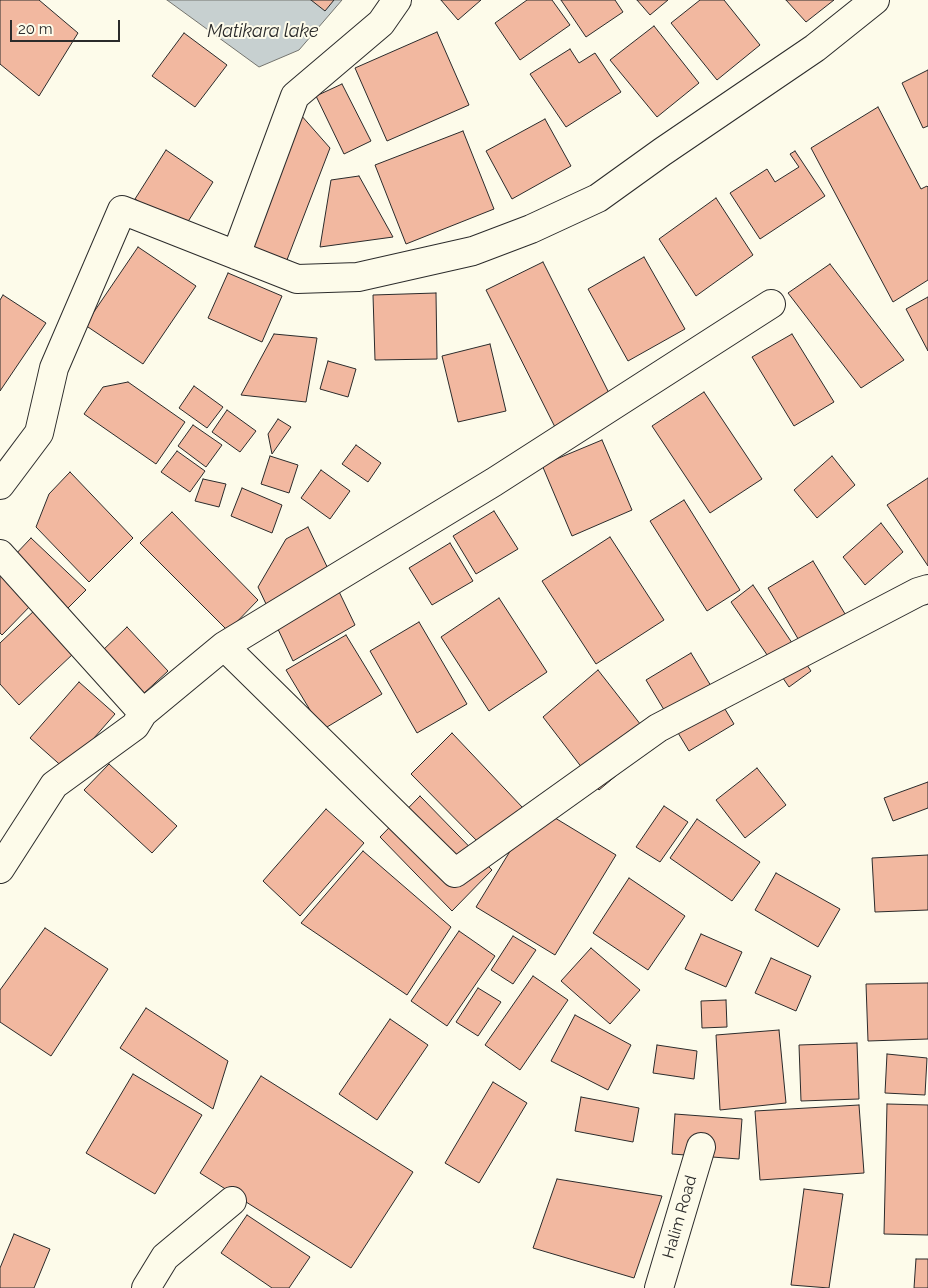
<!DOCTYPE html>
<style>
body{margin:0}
#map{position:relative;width:928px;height:1288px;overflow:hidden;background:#fdfbea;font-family:Raleway,sans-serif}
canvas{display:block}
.scale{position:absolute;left:10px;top:20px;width:110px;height:22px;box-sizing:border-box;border:2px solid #2b2b2b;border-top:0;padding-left:6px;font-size:15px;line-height:18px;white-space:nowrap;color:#2b2b2b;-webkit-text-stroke:4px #fdfbea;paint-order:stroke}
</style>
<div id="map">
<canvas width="928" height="1288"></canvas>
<div class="scale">20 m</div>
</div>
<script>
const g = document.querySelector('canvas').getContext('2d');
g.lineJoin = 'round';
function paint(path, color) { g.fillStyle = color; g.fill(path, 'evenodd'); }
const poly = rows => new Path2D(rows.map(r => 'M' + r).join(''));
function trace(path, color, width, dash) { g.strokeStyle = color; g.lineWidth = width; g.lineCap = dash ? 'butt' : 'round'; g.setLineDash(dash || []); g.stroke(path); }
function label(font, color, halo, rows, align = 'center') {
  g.font = font + ' Raleway,sans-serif'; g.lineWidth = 4; g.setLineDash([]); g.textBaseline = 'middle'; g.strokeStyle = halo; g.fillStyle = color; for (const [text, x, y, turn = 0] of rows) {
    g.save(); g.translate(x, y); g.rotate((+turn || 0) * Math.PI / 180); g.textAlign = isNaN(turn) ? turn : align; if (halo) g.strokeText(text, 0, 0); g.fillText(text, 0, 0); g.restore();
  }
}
const water = poly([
 [167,0,342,0,299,50,259,67,167,0]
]);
paint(water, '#c7d0d0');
trace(water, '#74746e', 1);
const building = poly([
 [0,0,39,0,78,33,39,96,0,64,0,0],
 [311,0,334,0,325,11,311,0],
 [441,0,481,0,458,20,441,0],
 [527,0,552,0,570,25,520,60,495,23,527,0],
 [561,0,615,0,623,12,586,37,561,0],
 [637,0,668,0,650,15,637,0],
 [700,0,724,0,760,45,717,80,671,23,700,0],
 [786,0,834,0,806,22,786,0],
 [654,26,699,83,657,117,610,60,654,26],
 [437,32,469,105,387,141,355,68,437,32],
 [184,33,227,65,195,107,152,76,184,33],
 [570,49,579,63,595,53,621,92,566,127,530,74,570,49],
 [928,70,928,126,923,128,902,83,928,70],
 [342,84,371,141,344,154,316,96,342,84],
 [878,107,921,189,927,186,928,187,928,280,893,302,811,148,878,107],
 [300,114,330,148,285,265,247,252,300,114],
 [545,119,571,166,512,199,486,151,545,119],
 [463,131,494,209,406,244,375,165,463,131],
 [166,150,213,182,182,231,135,199,166,150],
 [795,151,825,196,760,239,730,193,767,169,775,182,799,167,790,154,795,151],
 [359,176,393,237,320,247,331,180,359,176],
 [716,198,753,255,696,296,659,239,716,198],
 [138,247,196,286,143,364,85,325,138,247],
 [644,257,685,329,628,361,588,289,644,257],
 [543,262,618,411,561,439,486,290,543,262],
 [830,264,904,360,861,388,788,293,830,264],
 [228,273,282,296,262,342,208,318,228,273],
 [436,293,437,359,375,360,373,295,436,293],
 [3,295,46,323,0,391,0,300,3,295],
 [928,297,928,351,906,309,928,297],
 [274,334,317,338,306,402,241,395,274,334],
 [792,334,834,402,794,426,752,357,792,334],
 [490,344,506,411,458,422,442,356,490,344],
 [328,361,356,369,348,397,320,389,328,361],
 [128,382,185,422,156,464,84,414,103,387,128,382],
 [194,386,223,407,207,428,179,408,194,386],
 [704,392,762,479,710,513,652,426,704,392],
 [227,410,256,431,240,452,212,432,227,410],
 [278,419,291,427,272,454,268,434,278,419],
 [193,425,222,445,206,467,178,446,193,425],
 [602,440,632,510,572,536,542,465,602,440],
 [356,445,381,463,368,482,342,464,356,445],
 [177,451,205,471,190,492,161,472,177,451],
 [270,456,298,465,289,493,261,484,270,456],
 [832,456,855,485,817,518,794,490,832,456],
 [321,470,350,491,330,519,301,498,321,470],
 [70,472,133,538,89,582,36,527,49,494,70,472],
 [928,478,928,566,887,505,928,478],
 [203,479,226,484,219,507,195,501,203,479],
 [242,488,282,505,272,533,231,516,242,488],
 [684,500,740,590,707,611,650,521,684,500],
 [494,511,518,549,476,574,453,536,494,511],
 [172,512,258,600,228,631,140,543,172,512],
 [881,523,903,552,865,585,843,557,881,523],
 [308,527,355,625,293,661,258,587,286,539,308,527],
 [610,537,664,620,596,664,542,581,610,537],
 [31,538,86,590,67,609,13,557,31,538],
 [450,543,473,581,432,605,409,568,450,543],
 [813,561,856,632,810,659,768,588,813,561],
 [0,571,35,601,2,635,0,633,0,571],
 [753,585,811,671,789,687,731,602,753,585],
 [499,598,547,672,489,711,441,637,499,598],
 [36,609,74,653,19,705,0,684,0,643,36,609],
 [419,622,467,704,417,733,370,651,419,622],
 [127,627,168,671,142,695,101,652,127,627],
 [346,635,382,694,322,730,286,670,346,635],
 [691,653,734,724,689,751,646,680,691,653],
 [598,670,655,743,599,790,543,717,598,670],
 [79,682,115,714,66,770,30,738,79,682],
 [452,733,523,808,484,848,411,774,452,733],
 [109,764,177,826,152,853,84,790,109,764],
 [757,768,786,805,745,838,716,800,757,768],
 [928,782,928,808,893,821,884,798,928,782],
 [420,796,492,870,452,911,380,837,420,796],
 [664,806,688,822,660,862,636,847,664,806],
 [537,807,616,855,555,955,476,907,537,807],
 [326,809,364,843,300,916,263,881,326,809],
 [697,819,760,862,732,901,670,858,697,819],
 [363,851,451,927,407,995,301,923,363,851],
 [928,855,928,910,875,912,872,858,928,855],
 [776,873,840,909,818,947,755,910,776,873],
 [629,878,685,916,648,970,593,933,629,878],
 [45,928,108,969,51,1056,0,1022,0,990,45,928],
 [459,931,495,956,447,1026,411,1001,459,931],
 [701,934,742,952,726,987,685,969,701,934],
 [513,936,536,950,513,984,491,970,513,936],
 [591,948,640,990,610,1024,561,981,591,948],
 [771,958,811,976,796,1011,755,993,771,958],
 [533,976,568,1000,520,1070,485,1045,533,976],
 [928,983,928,1039,868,1041,866,984,928,983],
 [478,988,501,1002,478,1036,456,1022,478,988],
 [726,1000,727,1027,702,1028,701,1001,726,1000],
 [146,1008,228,1061,213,1109,120,1048,146,1008],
 [575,1015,631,1045,608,1090,551,1061,575,1015],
 [390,1019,428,1045,377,1120,339,1094,390,1019],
 [779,1030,786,1103,720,1110,716,1035,779,1030],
 [857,1043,859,1099,801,1101,799,1045,857,1043],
 [657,1045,697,1051,694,1079,653,1073,657,1045],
 [887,1054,927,1058,925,1095,885,1093,887,1054],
 [133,1074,202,1115,155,1194,86,1153,133,1074],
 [261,1076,413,1172,351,1268,200,1173,261,1076],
 [493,1082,527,1103,479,1183,445,1163,493,1082],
 [581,1097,639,1108,633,1142,575,1131,581,1097],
 [887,1104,928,1105,928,1235,884,1234,887,1104],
 [859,1105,864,1173,760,1180,755,1111,859,1105],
 [675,1114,742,1119,739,1159,672,1154,675,1114],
 [557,1179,662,1196,634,1278,533,1248,557,1179],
 [804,1189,843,1194,829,1288,791,1285,804,1189],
 [247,1215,310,1257,289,1288,272,1288,221,1253,247,1215],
 [14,1234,50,1249,34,1288,0,1288,0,1268,14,1234],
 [916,1259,928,1259,928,1288,914,1288,916,1259]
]);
paint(building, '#f2b8a0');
trace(building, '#2b2b2b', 1);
const minor = poly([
 [236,255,295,96,381,23,397,0],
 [0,485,39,433,54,368,122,210,297,279,358,277,473,251,531,229,598,198,662,152,815,48,875,0],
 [0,554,143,713,224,646,455,873,658,728,918,592,928,589],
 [224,646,494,482,771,304],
 [0,869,54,785,135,726,143,713],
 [146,1288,165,1257,232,1201],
 [659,1288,701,1147]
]);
trace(minor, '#2b2b2b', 30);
trace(minor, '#fdfbea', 28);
label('16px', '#2b2b2b', '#fdfbea', [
 ["Halim Road",680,1217,-74]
]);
label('italic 18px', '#2b2b2b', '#fdfbea', [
 ["Matikara lake",263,32]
]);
</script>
